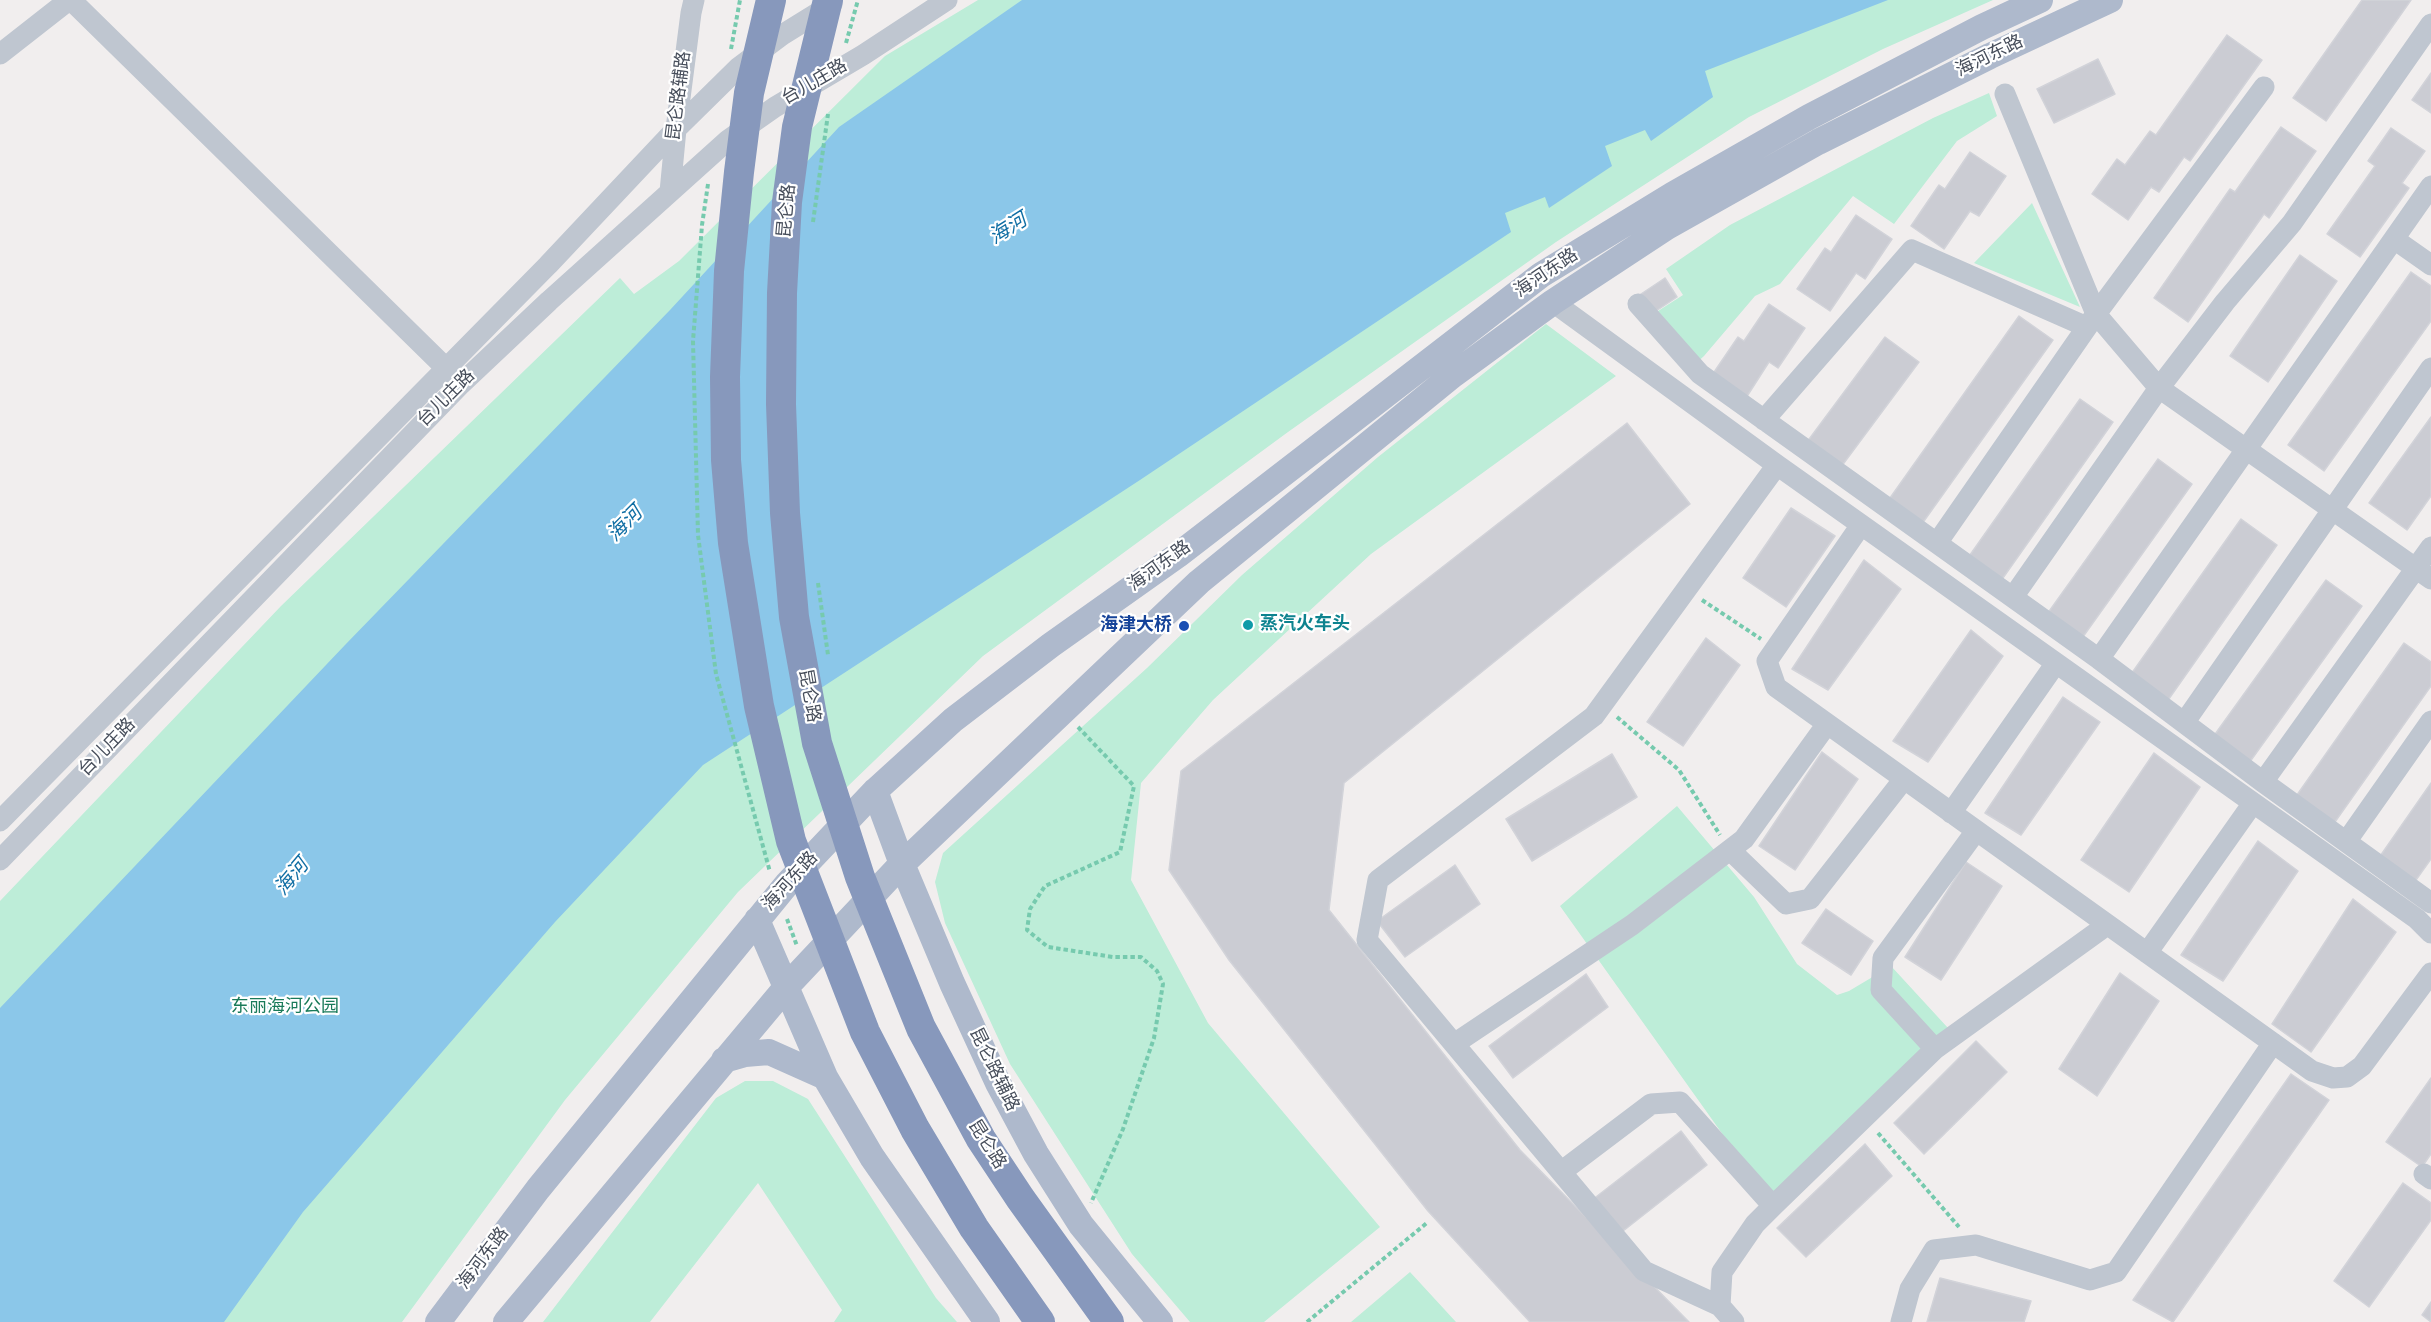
<!DOCTYPE html>
<meta charset="utf-8">
<style>
body{margin:0}
canvas{display:block;background:#f1eeee}
</style>
<canvas width="2431" height="1322"></canvas>
<script>
const g = document.querySelector('canvas').getContext('2d');
g.lineJoin = 'round';
function paint(path, color) { g.fillStyle = color; g.fill(path, 'evenodd'); }
const poly = rows => new Path2D(rows.map(r => 'M' + r).join(''));
function trace(path, color, width, dash) { g.strokeStyle = color; g.lineWidth = width; g.lineCap = dash ? 'butt' : 'round'; g.setLineDash(dash || []); g.stroke(path); }
function label(font, color, halo, rows, align = 'center') {
  g.font = font + ' "Source Sans 3","Noto Sans SC",sans-serif'; g.lineWidth = 4.5; g.setLineDash([]); g.textBaseline = 'middle'; g.strokeStyle = halo; g.fillStyle = color; for (const [text, x, y, turn = 0] of rows) {
    g.save(); g.translate(x, y); g.rotate((+turn || 0) * Math.PI / 180); g.textAlign = isNaN(turn) ? turn : align; if (halo) g.strokeText(text, 0, 0); g.fillText(text, 0, 0); g.restore();
  }
}
paint(poly([
 [978,0,1993,0,1883,49,1749,117,1556,242,1288,432,983,656,738,892,565,1100,402,1322,0,1322,0,901,281,606,620,278,634,294,679,261,885,56],
 [1989,93,1997,116,1957,141,1894,224,1853,196,1780,284,1755,296,1704,356,1693,366,1644,320,1683,295,1666,269,1730,225,1933,118],
 [2032,203,2080,307,1974,263],
 [1546,324,1616,376,1371,554,1213,700,1141,783,1131,880,1208,1023,1380,1227,1264,1322,1190,1322,1132,1254,1010,1064,945,923,935,882,943,853,1147,668,1242,575,1378,457],
 [1677,806,1754,897,1797,964,1837,995,1849,991,1891,966,1948,1028,1768,1198,1560,906],
 [745,1081,773,1081,808,1099,936,1298,957,1322,834,1322,842,1310,758,1183,650,1322,543,1322,716,1098],
 [1410,1272,1456,1322,1351,1322]
]), '#bdedd8');
paint(poly([
 [1022,0,1888,0,1705,71,1713,97,1651,141,1645,130,1605,146,1612,166,1549,208,1545,197,1505,213,1511,232,1140,480,703,765,555,922,303,1212,224,1322,0,1322,0,1008,345,645,670,310,839,127]
]), '#8bc7e9');
const building = poly([
 [2362,0,2411,0,2326,121,2293,98,2362,0],
 [2227,35,2262,60,2190,161,2184,157,2159,192,2151,187,2128,220,2092,194,2117,159,2125,165,2150,131,2156,135,2227,35],
 [2098,59,2115,94,2054,123,2037,89,2098,59],
 [2431,73,2431,113,2412,100,2431,73],
 [2281,127,2316,151,2269,218,2264,214,2188,322,2154,298,2230,189,2235,192,2281,127],
 [2391,128,2425,151,2402,183,2409,188,2360,257,2327,234,2375,166,2368,161,2391,128],
 [1970,152,2006,176,1979,216,1970,211,1944,249,1911,226,1939,185,1945,189,1970,152],
 [1856,215,1892,239,1865,279,1856,273,1830,311,1797,289,1825,248,1831,252,1856,215],
 [2300,255,2337,281,2268,382,2230,356,2300,255],
 [2411,272,2431,286,2431,321,2324,471,2288,445,2411,272],
 [1665,278,1677,297,1650,315,1638,296,1665,278],
 [1769,304,1805,328,1778,368,1769,362,1744,401,1710,378,1738,337,1744,341,1769,304],
 [2019,316,2053,340,1919,528,1885,505,2019,316],
 [1885,337,1919,362,1838,471,1804,446,1885,337],
 [2080,399,2113,422,1998,585,1965,562,2080,399],
 [2431,417,2431,496,2407,530,2369,503,2431,417],
 [1627,423,1690,504,1344,783,1329,910,1520,1150,1689,1322,1530,1322,1428,1211,1229,960,1169,870,1181,771,1627,423],
 [2158,459,2192,484,2080,641,2045,617,2158,459],
 [1791,508,1835,536,1786,607,1743,578,1791,508],
 [2241,519,2277,545,2166,703,2129,677,2241,519],
 [1864,560,1901,589,1828,690,1792,669,1864,560],
 [2326,580,2362,606,2249,763,2213,737,2326,580],
 [1971,630,2003,656,1928,762,1893,741,1971,630],
 [1706,638,1740,665,1683,746,1647,722,1706,638],
 [2404,643,2431,662,2431,686,2330,829,2292,802,2404,643],
 [2063,697,2100,722,2021,835,1985,813,2063,697],
 [1822,752,1858,779,1795,870,1759,846,1822,752],
 [2154,753,2200,787,2129,892,2081,860,2154,753],
 [1612,754,1637,797,1532,861,1506,819,1612,754],
 [2431,783,2431,859,2411,887,2376,862,2431,783],
 [2258,841,2298,871,2223,981,2181,955,2258,841],
 [1966,862,2002,886,1941,980,1905,957,1966,862],
 [1455,865,1480,904,1405,957,1377,921,1455,865],
 [2353,899,2396,932,2311,1052,2272,1024,2353,899],
 [1826,909,1873,941,1851,975,1802,943,1826,909],
 [2120,973,2159,1001,2097,1096,2059,1069,2120,973],
 [1586,974,1608,1007,1513,1078,1489,1046,1586,974],
 [1976,1041,2007,1072,1924,1154,1894,1123,1976,1041],
 [2291,1074,2329,1100,2173,1322,2133,1300,2291,1074],
 [2431,1078,2431,1154,2422,1167,2386,1142,2431,1078],
 [1681,1131,1707,1165,1618,1235,1592,1200,1681,1131],
 [1865,1144,1892,1176,1806,1257,1777,1228,1865,1144],
 [2403,1183,2431,1203,2431,1220,2369,1307,2334,1281,2403,1183],
 [1940,1278,2031,1301,2024,1322,1927,1322,1940,1278],
 [2431,1302,2431,1322,2422,1315,2431,1302]
]);
paint(building, '#cbccd3');
trace(building, '#d2d3d9', 1.5);
trace(poly([
 [846,43,858,0],
 [731,49,740,0],
 [708,184,702,225,693,341,698,535,716,674,770,872],
 [813,222,828,114],
 [818,583,828,655],
 [1702,600,1761,639],
 [1617,717,1679,770,1720,835],
 [1078,727,1134,786,1120,852,1045,886,1030,909,1027,930,1048,947,1113,957,1141,957,1157,971,1163,984,1154,1038,1123,1129,1091,1203],
 [787,919,797,946],
 [1878,1133,1959,1227],
 [1307,1322,1428,1222]
]), '#76caae', 4, [4.5, 3]);
trace(poly([
 [71,0,455,377],
 [0,54,69,0],
 [2005,94,2096,314,2159,388,2431,579],
 [670,192,676,129,691,13,694,0],
 [2394,239,2431,265],
 [1553,302,1777,465,2417,919,2431,933],
 [1638,304,1700,374,2099,659,2263,782,2431,903],
 [1764,420,1912,250,2087,327],
 [1861,525,1767,661,1776,687,2312,1071,2333,1078,2347,1077,2362,1066,2431,973],
 [1937,543,2096,314,2264,87],
 [2013,597,2159,388,2225,302,2292,223,2431,24],
 [2099,659,2431,186],
 [2184,723,2431,368],
 [2263,782,2431,547],
 [1951,813,2056,663],
 [0,821,548,265,676,129,738,68,782,35,832,4],
 [2346,842,2431,721],
 [1730,850,1786,904,1810,899,1904,779],
 [0,860,461,384,549,301,728,140,775,107,863,55,947,0],
 [2147,953,2253,803],
 [1454,1044,1632,925,1744,839,1827,724],
 [1935,1049,1881,990,1883,958,1976,831],
 [1561,1172,1651,1104,1680,1102,1773,1206],
 [2424,1174,2431,1179],
 [1720,1306,1722,1272,1755,1224,1773,1206,1935,1049,2107,925],
 [1734,1322,1720,1306,1644,1271,1367,940,1378,880,1594,716,1777,465],
 [1901,1322,1910,1289,1934,1250,1976,1245,2090,1280,2116,1272,2273,1043]
]), '#bfc6d0', 21);
trace(poly([
 [875,791,902,864,952,983,998,1083,1036,1154,1081,1225,1160,1322],
 [757,920,825,1077,872,1157,987,1322],
 [724,1060,745,1054,769,1052,825,1077],
 [438,1322,538,1189,787,884,875,791,953,720,1051,645,1178,555,1541,275,1672,195,1809,117,1982,27,2040,0],
 [506,1322,788,985,898,868,1199,582,1453,375,1553,302,1667,227,1818,142,1990,56,2110,0]
]), '#aeb9cc', 26);
trace(poly([
 [771,0,749,93,739,172,729,271,725,377,726,460,733,543,759,706,791,841,865,1032,915,1129,974,1228,1040,1322],
 [828,0,797,127,787,202,782,293,781,404,785,513,794,617,817,743,860,877,921,1028,981,1139,1020,1198,1109,1322]
]), '#8798bc', 30);
for (const [x, y, r, color] of [
 [1248,625,6,"#0f9aa8"],
 [1184,626,6,"#1a4fb4"]
]) { const dot = new Path2D(); dot.arc(x, y, r, 0, 2 * Math.PI); g.fillStyle = color; g.fill(dot); trace(dot, '#fff', 2); }
label('18px', '#474e5b', '#fff', [
 ["海河东路",1990,57,-26],
 ["台儿庄路",815,83,-30],
 ["昆仑路辅路",680,96,-83],
 ["昆仑路",788,211,-85],
 ["海河东路",1547,274,-34],
 ["台儿庄路",447,399,-45],
 ["海河东路",1160,567,-36],
 ["昆仑路",808,696,80],
 ["台儿庄路",108,748,-46],
 ["海河东路",791,882,-48],
 ["昆仑路辅路",993,1070,64],
 ["昆仑路",986,1145,58],
 ["海河东路",484,1259,-53]
]);
label('bold 18px', '#0d838f', '#fff', [
 ["蒸汽火车头",1260,625]
], 'left');
label('bold 18px', '#164399', '#fff', [
 ["海津大桥",1172,626]
], 'right');
label('18px', '#197a59', '#fff', [
 ["东丽海河公园",285,1008]
]);
label('italic 20px', '#106ea4', '#fff', [
 ["海河",1009,230,-32],
 ["海河",626,525,-45],
 ["海河",293,878,-50]
]);
</script>
